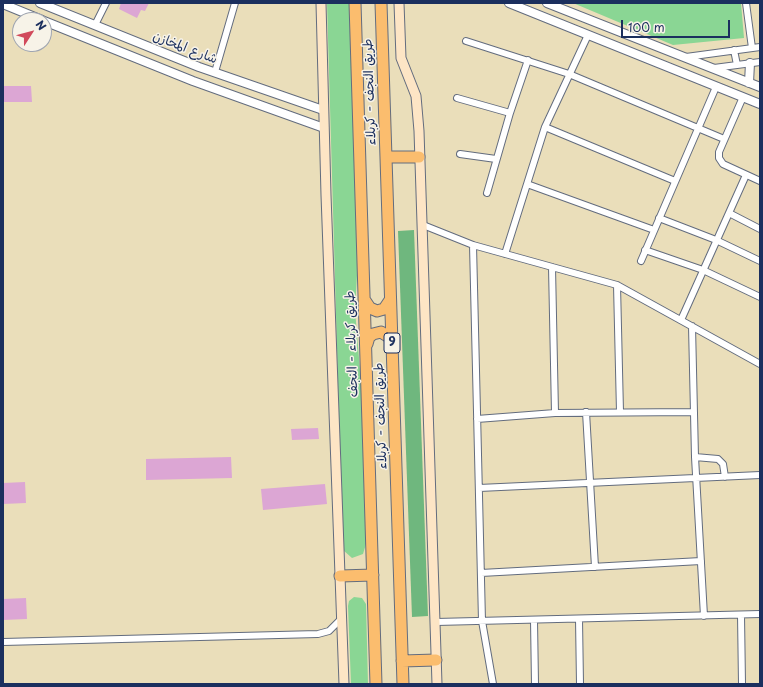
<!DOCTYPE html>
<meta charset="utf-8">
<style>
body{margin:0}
#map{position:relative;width:763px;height:687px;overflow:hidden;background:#eadeba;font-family:"Playpen Sans",sans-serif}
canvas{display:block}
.frame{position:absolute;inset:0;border:4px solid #1b2f5e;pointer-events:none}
.north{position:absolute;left:12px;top:12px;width:40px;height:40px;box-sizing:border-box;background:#f7f3e8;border:1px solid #9fa5b1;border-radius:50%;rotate:54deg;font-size:11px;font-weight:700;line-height:16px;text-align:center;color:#1b2f5e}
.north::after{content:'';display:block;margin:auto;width:14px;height:18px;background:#d1495b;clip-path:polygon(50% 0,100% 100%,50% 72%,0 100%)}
.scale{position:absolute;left:621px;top:20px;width:109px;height:18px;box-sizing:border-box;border:2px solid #1b2f5e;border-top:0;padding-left:5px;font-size:12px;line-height:14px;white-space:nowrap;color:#1b2f5e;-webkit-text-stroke:3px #f7f3e8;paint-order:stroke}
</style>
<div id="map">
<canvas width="763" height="687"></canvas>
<div class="frame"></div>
<div class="north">N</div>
<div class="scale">100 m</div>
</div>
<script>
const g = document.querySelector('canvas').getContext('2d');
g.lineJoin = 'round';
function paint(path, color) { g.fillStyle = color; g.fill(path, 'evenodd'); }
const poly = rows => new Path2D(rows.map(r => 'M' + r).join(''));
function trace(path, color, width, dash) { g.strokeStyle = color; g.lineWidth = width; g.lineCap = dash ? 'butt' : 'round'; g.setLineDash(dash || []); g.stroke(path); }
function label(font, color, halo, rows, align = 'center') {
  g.font = font + ' "Playpen Sans","Playpen Sans Arabic",sans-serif'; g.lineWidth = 3; g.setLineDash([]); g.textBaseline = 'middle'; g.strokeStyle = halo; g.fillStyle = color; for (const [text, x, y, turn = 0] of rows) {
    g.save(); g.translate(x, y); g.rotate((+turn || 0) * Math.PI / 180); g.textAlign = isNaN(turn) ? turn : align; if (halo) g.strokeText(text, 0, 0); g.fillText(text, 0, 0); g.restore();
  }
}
paint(poly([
 [327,3,349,3,358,258,355,310,361,382,366,544,363,554,352,558,343,550,342,521],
 [573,3,741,3,744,38,673,45],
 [354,597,362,598,366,604,368,684,351,684,348,606,349,601]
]), '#8ad694');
paint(poly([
 [414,230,428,616,412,617,398,231]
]), '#6fb77e');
paint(poly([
 [121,3,149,3,145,11,141,10,137,18,119,9],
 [3,86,31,86,32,102,3,102],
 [318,428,319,439,292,440,291,429],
 [231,457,232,478,146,480,146,459],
 [25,482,26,503,3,504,3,483],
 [325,484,327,504,263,510,261,489],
 [26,598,27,619,3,620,3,599]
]), '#dca6d4');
const minor = poly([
 [746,3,752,48],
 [95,25,106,3],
 [466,41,569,74,724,139],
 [734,50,737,65],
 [686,57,760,47],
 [714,68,760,62],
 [215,72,235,3],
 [743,97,719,152,719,158,723,164,760,181],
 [457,98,510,113],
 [545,127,675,181],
 [460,154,496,159],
 [527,184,654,230],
 [487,193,510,113,528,60],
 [729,213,760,229],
 [659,218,716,240,760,261],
 [423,225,473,245,617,285,760,364],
 [473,245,482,621,493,684],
 [645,250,703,270,760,297],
 [505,254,545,127,588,35],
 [641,261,716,87],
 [552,267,555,413],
 [617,285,620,412],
 [681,320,746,175],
 [692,326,695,457,704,616],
 [586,412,595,567],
 [477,419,555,413,694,412],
 [695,457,718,459,723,464,725,477],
 [479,488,760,475],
 [481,573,701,561],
 [741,615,742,684],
 [579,619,580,684],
 [534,620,535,684],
 [436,622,760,614],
 [3,642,318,634,329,631,341,619]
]);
const tertiary = poly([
 [40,3,199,67,323,110],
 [509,3,760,104],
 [547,3,760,87],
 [3,4,42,20],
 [44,21,193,81,324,128],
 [749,83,750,63]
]);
const secondary = poly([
 [321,3,326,195,344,684],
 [399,3,401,58,416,96,419,131,437,684]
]);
const trunk = poly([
 [355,3,376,684],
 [381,3,403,684],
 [386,157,419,157],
 [364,299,370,308,377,311,384,309,390,300],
 [367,344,369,337,373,334,381,332,389,337,392,344],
 [340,576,373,575],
 [402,661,436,660]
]);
trace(minor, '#636c7e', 8);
trace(tertiary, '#636c7e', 10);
trace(secondary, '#636c7e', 11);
trace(trunk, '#636c7e', 13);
trace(minor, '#fff', 6);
trace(tertiary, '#fff', 8);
trace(secondary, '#fde5c5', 9);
trace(trunk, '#fbbd6e', 11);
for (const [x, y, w] of [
 [392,343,16]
]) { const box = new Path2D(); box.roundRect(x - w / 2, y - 10, w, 20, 3); g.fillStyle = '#f7f3e8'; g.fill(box); trace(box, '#1b2f5e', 1); }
label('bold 12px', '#1b2f5e', null, [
 ["9",392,343]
]);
label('13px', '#1b2f5e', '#f7f3e8', [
 ["شارع المخازن",185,48,21],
 ["طريق النجف - كربلاء",370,92,-92],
 ["طريق كربلاء - النجف",352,344,-92],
 ["طريق النجف - كربلاء",381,416,-92]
]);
</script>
